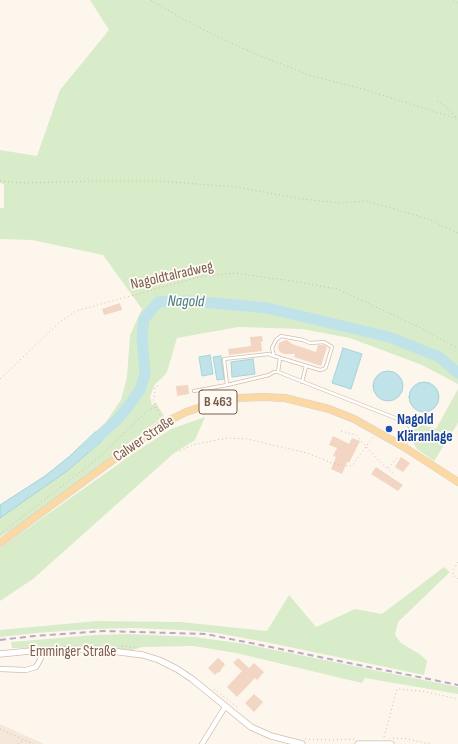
<!DOCTYPE html>
<meta charset="utf-8">
<style>
body{margin:0}
canvas{display:block;background:#fdf6ec}
</style>
<canvas width="458" height="744"></canvas>
<script>
const g = document.querySelector('canvas').getContext('2d');
g.lineJoin = 'round';
function paint(path, color) { g.fillStyle = color; g.fill(path, 'evenodd'); }
const poly = rows => new Path2D(rows.map(r => 'M' + r).join(''));
function trace(path, color, width, dash) { g.strokeStyle = color; g.lineWidth = width; g.lineCap = dash ? 'butt' : 'round'; g.setLineDash(dash || []); g.stroke(path); }
function label(font, color, halo, rows, align = 'center') {
  g.font = font + ' "Sofia Sans Condensed",sans-serif'; g.lineWidth = 3.5; g.setLineDash([]); g.textBaseline = 'middle'; g.strokeStyle = halo; g.fillStyle = color; for (const [text, x, y, turn = 0] of rows) {
    g.save(); g.translate(x, y); g.rotate((+turn || 0) * Math.PI / 180); g.textAlign = isNaN(turn) ? turn : align; if (halo) g.strokeText(text, 0, 0); g.fillText(text, 0, 0); g.restore();
  }
}
paint(poly([
 [0,724,44,744,0,744]
]), '#f5e8da');
paint(poly([
 [90,0,458,0,458,384,422,365,350,338,302,329,238,327,177,338,167,372,162,378,155,384,150,397,152,405,156,403,164,416,41,510,0,537,0,518,67,471,102,441,95,432,106,422,121,400,127,377,130,335,142,309,103,255,32,240,0,239,0,208,4,208,4,184,0,183,0,150,37,156,60,90,109,30],
 [458,389,458,423,434,461,417,449,414,444,414,428,412,424,409,421,409,420,436,429],
 [205,417,195,440,173,454,33,579,0,601,0,548,134,453,171,429],
 [444,567,450,572,398,622,395,635,401,643,421,655,427,661,424,675,265,642,217,633,183,630,133,628,91,629,36,633,0,637,0,630,97,621,180,622,267,631,289,595,316,627,355,609,382,614],
 [128,634,195,637,245,644,458,687,458,694,365,678,362,683,236,653,194,646,142,647,132,650,106,648,12,648,11,642,95,635]
]), '#d8ecc9');
const water = poly([
 [343,348,362,354,351,389,332,383,343,348],
 [210,355,213,374,202,376,199,357,210,355],
 [221,356,224,379,217,380,213,357,221,356],
 [253,359,255,374,232,377,231,362,253,359],
 '373 386a15 15 0 1 1 30 0a15 15 0 1 1-30 0Z',
 '409 397a15 15 0 1 1 30 0a15 15 0 1 1-30 0Z',
 [95,432,102,441,67,471,0,518,0,505,45,476,70,456,95,432]
]);
paint(water, '#bfe3e8');
trace(water, '#a5d3da', 1);
trace(poly([
 [87,447,118,419,130,404,140,390,145,374,142,338,144,319,158,302,191,301,267,308,389,337,439,357,458,373]
]), '#bfe3e8', 11);
paint(poly([
 [120,303,122,310,104,315,102,309],
 [262,336,263,341,261,342,262,351,229,355,228,349,251,346,250,337],
 [287,340,292,344,316,352,318,345,323,345,327,347,321,366,294,357,295,354,284,354,280,352,278,348,279,343,283,341],
 [188,385,189,394,177,396,176,386],
 [333,436,349,444,352,438,360,441,349,463,347,462,342,474,331,469,336,457,333,456,337,448,329,445],
 [401,457,410,463,403,472,395,467],
 [376,467,403,485,398,491,371,474],
 [218,658,225,664,219,673,218,672,215,675,208,668],
 [238,658,249,668,254,663,264,672,257,680,255,678,237,697,227,687,242,671,233,663],
 [254,694,263,702,254,712,245,703]
]), '#f3d5c3');
const service = poly([
 [281,336,303,340,310,343,324,342,332,347,326,367,324,369,320,370,274,356,272,348,276,340,281,336],
 [278,372,280,358],
 [302,382,306,366],
 [227,385,224,359,269,354,274,356],
 [194,391,227,385,269,375,274,372,278,372,408,423,411,429,411,435,404,446]
]);
const minor = poly([
 [0,669,26,670,36,667,41,658,41,650],
 [202,744,225,707]
]);
const tertiary = poly([
 [0,654,41,650,96,649,143,655,159,660,177,669,192,679,251,727,271,736,302,744],
 [358,744,391,744]
]);
const primary = poly([
 [0,543,162,424,186,412,213,403,239,398,263,397,285,398,329,409,354,419,404,447,458,482]
]);
trace(service, '#d1beb0', 4);
trace(minor, '#d1beb0', 6);
trace(tertiary, '#d1beb0', 7);
trace(primary, '#dad1cd', 8);
trace(poly([
 [151,0,183,19,220,38,258,55,312,76,363,89,458,119],
 [453,0,458,3],
 [437,101,444,105,457,118],
 [0,181,23,183,97,181,157,181,236,187,302,199,340,203,367,201,428,219,458,233],
 [0,379,60,322,76,311,199,277,233,273,292,281,337,289,419,327,458,348],
 [158,386,155,387,155,395,153,400,161,417],
 [341,431,356,435,379,461,394,474],
 [180,451,192,445,217,440,229,438,247,439,307,453,335,464,346,466,352,466,373,437],
 [388,468,397,458],
 [0,534,97,459,148,410,156,407],
 [458,562,453,570,453,575,458,579],
 [122,646,138,648],
 [214,689,237,707],
 [0,729,33,744],
 [384,737,397,689,422,691,458,699],
 [393,738,408,739,430,744],
 [305,739,329,740,356,739],
 [18,744,20,744,22,740]
]), '#d9b8a5', 1, [1, 3]);
trace(service, '#fff', 2.5);
trace(minor, '#fff', 4.5);
trace(tertiary, '#fff', 5.5);
trace(primary, '#fbd9a5', 7);
trace(poly([
 [0,640,34,636,104,631,206,634,458,685]
]), '#b9a8c9', 2, [6, 4]);
for (const [x, y, r, color] of [
 [389,429,4,"#1a4fb4"]
]) { const dot = new Path2D(); dot.arc(x, y, r, 0, 2 * Math.PI); g.fillStyle = color; g.fill(dot); trace(dot, '#fffaf3', 1.5); }
for (const [x, y, w] of [
 [218,402,38]
]) { const box = new Path2D(); box.roundRect(x - w / 2, y - 12, w, 24, 3); g.fillStyle = '#fffaf3'; g.fill(box); trace(box, '#7a5c4d', 1); }
label('bold 14px', '#7a5c4d', null, [
 ["B 463",218,402]
]);
label('15px', '#7a5c4d', '#fffaf3', [
 ["Nagoldtalradweg",172,276,-13],
 ["Calwer Straße",144,439,-34],
 ["Emminger Straße",73,652]
]);
label('bold 15px', '#164399', '#fffaf3', [
 ["Nagold",397,420],
 ["Kläranlage",397,437]
], 'left');
label('italic 16px', '#437c86', '#fffaf3', [
 ["Nagold",186,302,1]
]);
</script>
